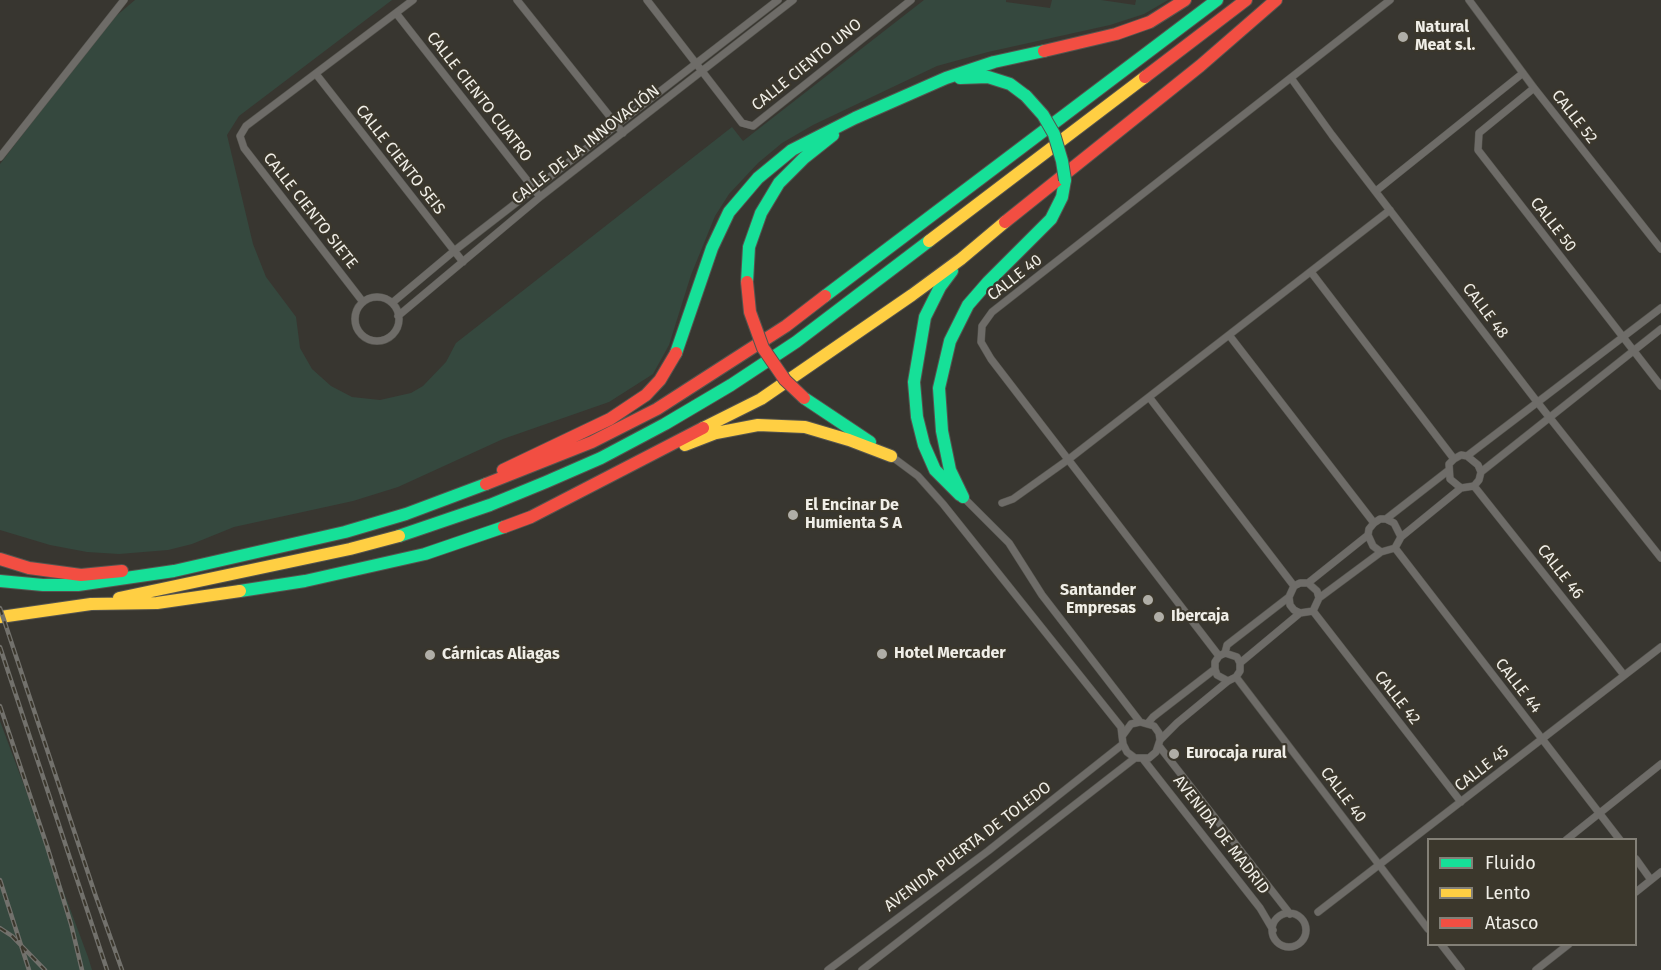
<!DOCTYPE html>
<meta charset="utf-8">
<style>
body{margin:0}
#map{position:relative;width:1661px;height:970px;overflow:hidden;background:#383630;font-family:"Fira Sans",sans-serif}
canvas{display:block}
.legend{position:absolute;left:1427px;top:838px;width:210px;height:108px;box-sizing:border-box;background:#3b372c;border:2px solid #838077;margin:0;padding:8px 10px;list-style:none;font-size:18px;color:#f0eee7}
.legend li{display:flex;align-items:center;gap:12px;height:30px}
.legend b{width:30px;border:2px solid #838077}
</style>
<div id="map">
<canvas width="1661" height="970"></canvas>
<ul class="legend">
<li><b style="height:8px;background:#16e098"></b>Fluido</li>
<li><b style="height:8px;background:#ffcf43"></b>Lento</li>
<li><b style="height:8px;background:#f24e42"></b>Atasco</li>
</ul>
</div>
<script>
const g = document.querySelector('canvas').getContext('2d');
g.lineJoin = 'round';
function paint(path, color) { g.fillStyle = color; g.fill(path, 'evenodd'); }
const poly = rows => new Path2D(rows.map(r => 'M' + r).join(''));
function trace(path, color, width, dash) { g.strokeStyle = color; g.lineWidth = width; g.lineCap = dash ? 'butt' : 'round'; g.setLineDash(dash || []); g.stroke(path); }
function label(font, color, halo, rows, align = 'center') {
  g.font = font + ' "Fira Sans",sans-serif'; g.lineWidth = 4.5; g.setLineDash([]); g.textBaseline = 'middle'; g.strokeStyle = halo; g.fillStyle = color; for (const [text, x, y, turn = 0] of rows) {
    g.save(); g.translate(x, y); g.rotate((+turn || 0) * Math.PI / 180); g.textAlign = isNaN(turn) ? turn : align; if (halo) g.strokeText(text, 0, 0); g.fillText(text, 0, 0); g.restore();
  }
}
paint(poly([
 [135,0,392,0,239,116,227,135,253,244,266,277,296,317,300,348,312,369,331,386,352,397,380,400,411,393,423,386,446,362,456,343,732,127,743,141,924,0,1006,0,1006,2,1050,8,1052,0,1101,0,1135,5,1136,0,1168,0,1144,14,1110,25,988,52,937,66,813,125,782,143,758,163,729,194,715,216,691,275,669,345,653,374,609,402,503,439,398,487,353,501,234,527,192,544,168,550,119,554,87,552,50,545,0,530,0,164,109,22],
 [0,721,88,957,92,970,0,970]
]), '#35483e');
const street = poly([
 [517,0,623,133],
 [647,0,742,123,753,126,911,0],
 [1469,0,1534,88,1661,249],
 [396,13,537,193],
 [316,74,463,262],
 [1291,78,1332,135,1538,403,1661,558],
 [1534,88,1479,133,1478,150,1661,386],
 [0,157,124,0],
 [1376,191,1523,73],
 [1311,272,1454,459],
 '355 319a22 22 0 1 1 44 0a22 22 0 1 1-44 0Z',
 [363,302,244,148,240,136,246,126,413,0],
 [392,303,454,251,778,0],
 [398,316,540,197,793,0],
 [1229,335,1374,523],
 [1149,397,1294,586],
 [891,456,918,476,943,504,1121,727,1123,744,1127,752,1135,758,1149,758,1156,752,1160,740,1177,723,1228,681,1236,677,1240,671,1240,663,1237,657,1225,653,1219,656,1215,662,1215,669,1217,675,1228,681],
 [1467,456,1478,465,1481,472],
 [1449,470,1386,519,1380,519,1374,523,1369,529,1368,535,1308,583,1300,583,1294,586,1289,597,1290,605,1294,610,1300,613,1313,611,1319,598,1381,552,1395,548,1401,537,1461,488,1474,486,1479,480,1481,472,1661,329],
 [1474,486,1624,675],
 [1461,488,1450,479,1449,464,1454,459,1461,455,1467,456,1661,308],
 [963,497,1009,543,1042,595,1140,722],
 [1002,503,1013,499,1069,459,1390,210],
 [1386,519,1394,523,1401,537],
 [1368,535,1373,546,1381,552],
 [1395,548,1620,840],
 [1308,583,1317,591,1319,598],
 [1313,611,1461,802],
 [1225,653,1227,645,1289,597],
 [1219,656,991,359,981,342,982,326,992,312,1390,0],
 [1240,663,1300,613],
 [1236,677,1428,929],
 [1148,723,1153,717,1215,669],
 [1123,735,1131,724,1140,722,1154,726,1159,733,1160,740],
 [1159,746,1290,914],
 [1143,759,1260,908,1273,930],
 [1566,840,1661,764],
 [1636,859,1651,880],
 [1636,892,1661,872],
 [1318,912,1661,647],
 '1272 930a17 17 0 1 1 34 0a17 17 0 1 1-34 0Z',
 [1441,944,1461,970],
 [828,970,988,851,1123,744],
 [862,970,1135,758],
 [1536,970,1569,944]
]);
const fast = poly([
 [960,78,988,77,1010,84,1026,96],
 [952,271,940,287,925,317,914,382,917,417,924,445,935,470,960,495],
 [747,282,749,247,761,213,779,183,804,158,833,135],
 [825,296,1217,0],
 [676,353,712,248,729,212,758,178,792,150,855,118,946,78,994,62,1044,51],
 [804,398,870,442],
 [963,497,950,470,942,431,939,388,950,341,968,305,988,282,1051,219,1062,197,1065,180],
 [399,536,490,505,546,482,601,458,665,424,731,385,796,342,929,241],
 [0,581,43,585,78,585,174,571,345,532,406,514,486,484],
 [240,591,305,581,425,554,504,527]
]);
const slow = poly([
 [929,241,1145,77],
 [703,428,761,399,912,295,961,259,1005,222],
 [685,445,716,433,758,425,805,427,849,440,891,456],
 [119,598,350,549,399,536],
 [0,617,91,604,157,603,240,591]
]);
const jam = poly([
 [1044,51,1116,34,1150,22,1185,0],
 [1145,77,1246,0],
 [1005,222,1200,66,1276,0],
 [503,470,610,419,646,395,660,380,676,353],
 [486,484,592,442,657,409,786,326,825,296],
 [504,527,531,517,703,428],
 [0,559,29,568,81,575,122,571]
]);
trace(street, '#55544e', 8);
trace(fast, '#55544e', 14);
trace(slow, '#55544e', 14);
trace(jam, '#55544e', 14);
trace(street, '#6e6c68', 7);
trace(fast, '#16e098', 12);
trace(slow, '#ffcf43', 12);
trace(jam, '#f24e42', 12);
const rail = poly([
 [0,608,95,894,122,970],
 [0,647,107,970],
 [0,706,47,846,71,924,82,970],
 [0,880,29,970],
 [0,928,12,936,45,970]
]);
trace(rail, '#72716c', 4.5);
trace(rail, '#3b372c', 2, [7]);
const fastBridge = poly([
 [1026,96,1043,115,1054,134,1062,161,1065,180]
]);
const jamBridge = poly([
 [747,282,750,312,763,348,785,380,804,398]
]);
trace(fastBridge, '#55544e', 14, []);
trace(jamBridge, '#55544e', 14, []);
trace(fastBridge, '#16e098', 12);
trace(jamBridge, '#f24e42', 12);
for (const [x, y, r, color] of [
 [1403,37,6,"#b0aea7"],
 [793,515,6,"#b0aea7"],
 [1148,600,6,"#b0aea7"],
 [1159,617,6,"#b0aea7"],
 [882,654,6,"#b0aea7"],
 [430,655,6,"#b0aea7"],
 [1174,754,6,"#b0aea7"]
]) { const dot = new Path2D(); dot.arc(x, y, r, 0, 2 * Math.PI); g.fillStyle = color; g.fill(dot); trace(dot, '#3b372c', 2); }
label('bold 16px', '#f0eee7', '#3b372c', [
 ["Natural",1415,28],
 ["Meat s.l.",1415,46],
 ["El Encinar De",805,506],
 ["Humienta S A",805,524],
 ["Santander",1136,591,"right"],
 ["Empresas",1136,609,"right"],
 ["Ibercaja",1171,617],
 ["Hotel Mercader",894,654],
 ["Cárnicas Aliagas",442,655],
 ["Eurocaja rural",1186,754]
], 'left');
label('16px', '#f0eee7', '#3b372c', [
 ["CALLE CIENTO UNO",807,65,-39],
 ["CALLE CIENTO CUATRO",479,97,52],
 ["CALLE 52",1574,117,52],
 ["CALLE DE LA INNOVACIÓN",586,145,-38],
 ["CALLE CIENTO SEIS",400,160,52],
 ["CALLE CIENTO SIETE",310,211,52],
 ["CALLE 50",1553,225,52],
 ["CALLE 40",1015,278,-38],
 ["CALLE 48",1485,311,53],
 ["CALLE 46",1560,572,52],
 ["CALLE 44",1518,686,52],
 ["CALLE 42",1397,698,52],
 ["CALLE 45",1482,769,-38],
 ["CALLE 40",1343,795,53],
 ["AVENIDA DE MADRID",1221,835,52],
 ["AVENIDA PUERTA DE TOLEDO",968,847,-37]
]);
</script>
